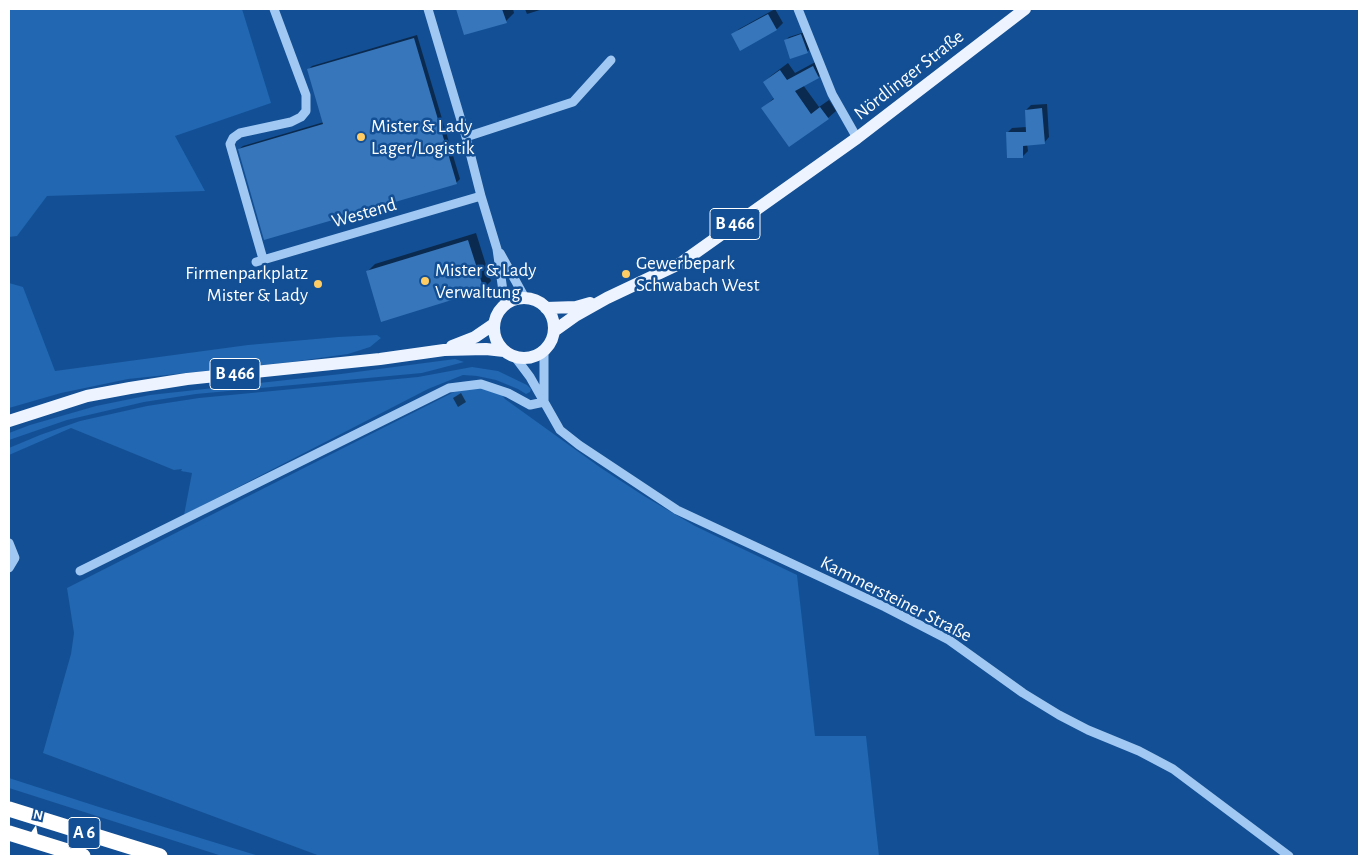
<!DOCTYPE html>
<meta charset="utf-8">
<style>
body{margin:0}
#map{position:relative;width:1368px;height:865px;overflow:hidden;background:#134f94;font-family:"Alegreya Sans",sans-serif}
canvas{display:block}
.frame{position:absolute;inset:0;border:10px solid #fff;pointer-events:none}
.north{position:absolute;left:10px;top:805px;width:50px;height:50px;-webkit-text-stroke:4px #134f94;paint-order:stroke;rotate:12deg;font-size:14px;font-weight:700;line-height:20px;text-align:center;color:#fff}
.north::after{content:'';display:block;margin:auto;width:18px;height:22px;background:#fff;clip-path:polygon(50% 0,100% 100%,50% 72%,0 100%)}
</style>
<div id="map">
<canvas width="1368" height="865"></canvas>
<div class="frame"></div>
<div class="north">N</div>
</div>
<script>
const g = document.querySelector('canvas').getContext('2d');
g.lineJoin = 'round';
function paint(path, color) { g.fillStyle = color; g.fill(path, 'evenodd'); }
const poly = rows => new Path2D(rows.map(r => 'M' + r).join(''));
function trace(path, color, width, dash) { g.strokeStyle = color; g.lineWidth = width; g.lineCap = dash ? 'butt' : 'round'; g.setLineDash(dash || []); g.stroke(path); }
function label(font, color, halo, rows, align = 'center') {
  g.font = font + ' "Alegreya Sans",sans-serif'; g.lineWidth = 5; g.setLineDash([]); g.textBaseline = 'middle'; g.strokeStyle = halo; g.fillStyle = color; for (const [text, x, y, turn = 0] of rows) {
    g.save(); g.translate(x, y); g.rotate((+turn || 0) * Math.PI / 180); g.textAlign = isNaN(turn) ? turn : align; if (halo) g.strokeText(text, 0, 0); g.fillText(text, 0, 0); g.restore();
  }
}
paint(poly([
 [9,9,242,9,271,103,175,136,205,191,47,196,17,236,9,237],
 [9,283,23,287,55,371,248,345,338,337,377,335,381,338,370,347,348,354,291,362,128,379,61,393,9,408],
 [455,359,464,362,422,373,196,394,144,402,67,420,9,440,9,433,30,425,96,406,150,395,341,374],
 [472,367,498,371,527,385,531,389,530,392,526,394,518,389,496,380,477,376,463,375,428,389,184,515,192,473,181,471,182,469,174,470,71,428,9,455,9,448,40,435,80,421,147,406,199,398,418,377],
 [482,387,499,392,505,399,601,468,644,496,695,526,797,575,815,736,866,736,879,856,320,856,43,753,71,654,74,633,67,588,454,392],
 [9,778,99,807,259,856,222,856,9,788]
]), '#2267b1');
paint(poly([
 [457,9,513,9,514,13,506,21,464,33],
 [525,9,543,9,527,14],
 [775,9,783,23,777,29,740,49,733,35,739,29],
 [805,32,811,48,807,52,785,41,789,37],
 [417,35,460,179,456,183,239,149,243,146,324,122,308,70,312,66],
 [821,59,826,70,818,77,803,85,819,107,829,100,836,111,828,118,763,108,775,97,764,82,772,75,788,63,795,73],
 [1047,104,1049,137,1044,143,1027,144,1028,151,1022,157,1007,133,1012,128,1027,127,1026,110,1031,105],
 [476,233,491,281,483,289,367,272,375,264],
 [461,393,466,402,458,407,453,398]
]), '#0007');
paint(poly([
 [456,9,502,9,507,23,464,35],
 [768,14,777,30,740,51,731,34],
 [801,34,808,53,790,59,784,40],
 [414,38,457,184,264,240,238,149,323,124,307,69],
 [813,66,819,78,795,91,811,114,820,107,829,119,789,147,761,108,774,99,763,82,780,70,787,80],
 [1042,108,1045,144,1023,146,1023,158,1007,158,1006,132,1026,132,1025,110],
 [468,240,484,290,381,322,366,271]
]), '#3776bb');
trace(poly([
 [428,9,466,137,481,196,497,249,505,305],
 [798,9,832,94,857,138],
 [466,137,573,102,611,60],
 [500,253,525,298],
 [263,259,230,144,233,138,240,133,291,122,301,117,306,111,306,95,274,9],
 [256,262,481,196],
 [515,357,530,377,560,430,579,445,677,510,885,607,949,640,1023,693,1059,715,1088,730,1139,751,1173,769,1289,856],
 [544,402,544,350],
 [9,543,15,558,9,568],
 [80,571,449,388,481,384,508,393,530,405,544,402]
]), '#a1c8f2', 9);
trace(poly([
 '494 328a30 30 0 1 1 60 0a30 30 0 1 1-60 0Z',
 [546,308,576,307,590,303],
 [554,331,575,316,607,298,681,263,857,138,1025,9],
 [452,346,475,337,494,324],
 [9,421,87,396,130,388,187,379,380,359,444,350,486,349,504,351]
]), '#edf4ff', 12);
trace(poly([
 [9,809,160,856],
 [9,833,83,856]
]), '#fff', 15);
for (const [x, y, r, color] of [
 [361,137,5,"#ffcd63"],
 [626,274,5,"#ffcd63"],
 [425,281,5,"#ffcd63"],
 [318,284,5,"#ffcd63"]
]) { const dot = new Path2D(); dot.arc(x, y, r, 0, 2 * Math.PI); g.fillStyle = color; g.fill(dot); trace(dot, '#134f94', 2); }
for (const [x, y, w] of [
 [735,224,50],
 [235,374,50],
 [84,833,32]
]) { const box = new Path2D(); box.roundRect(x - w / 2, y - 15.5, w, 31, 4); g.fillStyle = '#134f94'; g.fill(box); trace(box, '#fff', 1); }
label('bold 18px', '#fff', null, [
 ["B 466",735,224],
 ["B 466",235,374],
 ["A 6",84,833]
]);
label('19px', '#fff', '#134f94', [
 ["Nördlinger Straße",909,75,-38],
 ["Westend",364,213,-16],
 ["Kammersteiner Straße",896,599,27]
]);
label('19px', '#fff', '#134f94', [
 ["Mister & Lady",371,126],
 ["Lager/Logistik",371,148],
 ["Gewerbepark",636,263],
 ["Schwabach West",636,285],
 ["Mister & Lady",435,270],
 ["Verwaltung",435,292],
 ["Firmenparkplatz",308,273,"right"],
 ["Mister & Lady",308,295,"right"]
], 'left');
</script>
